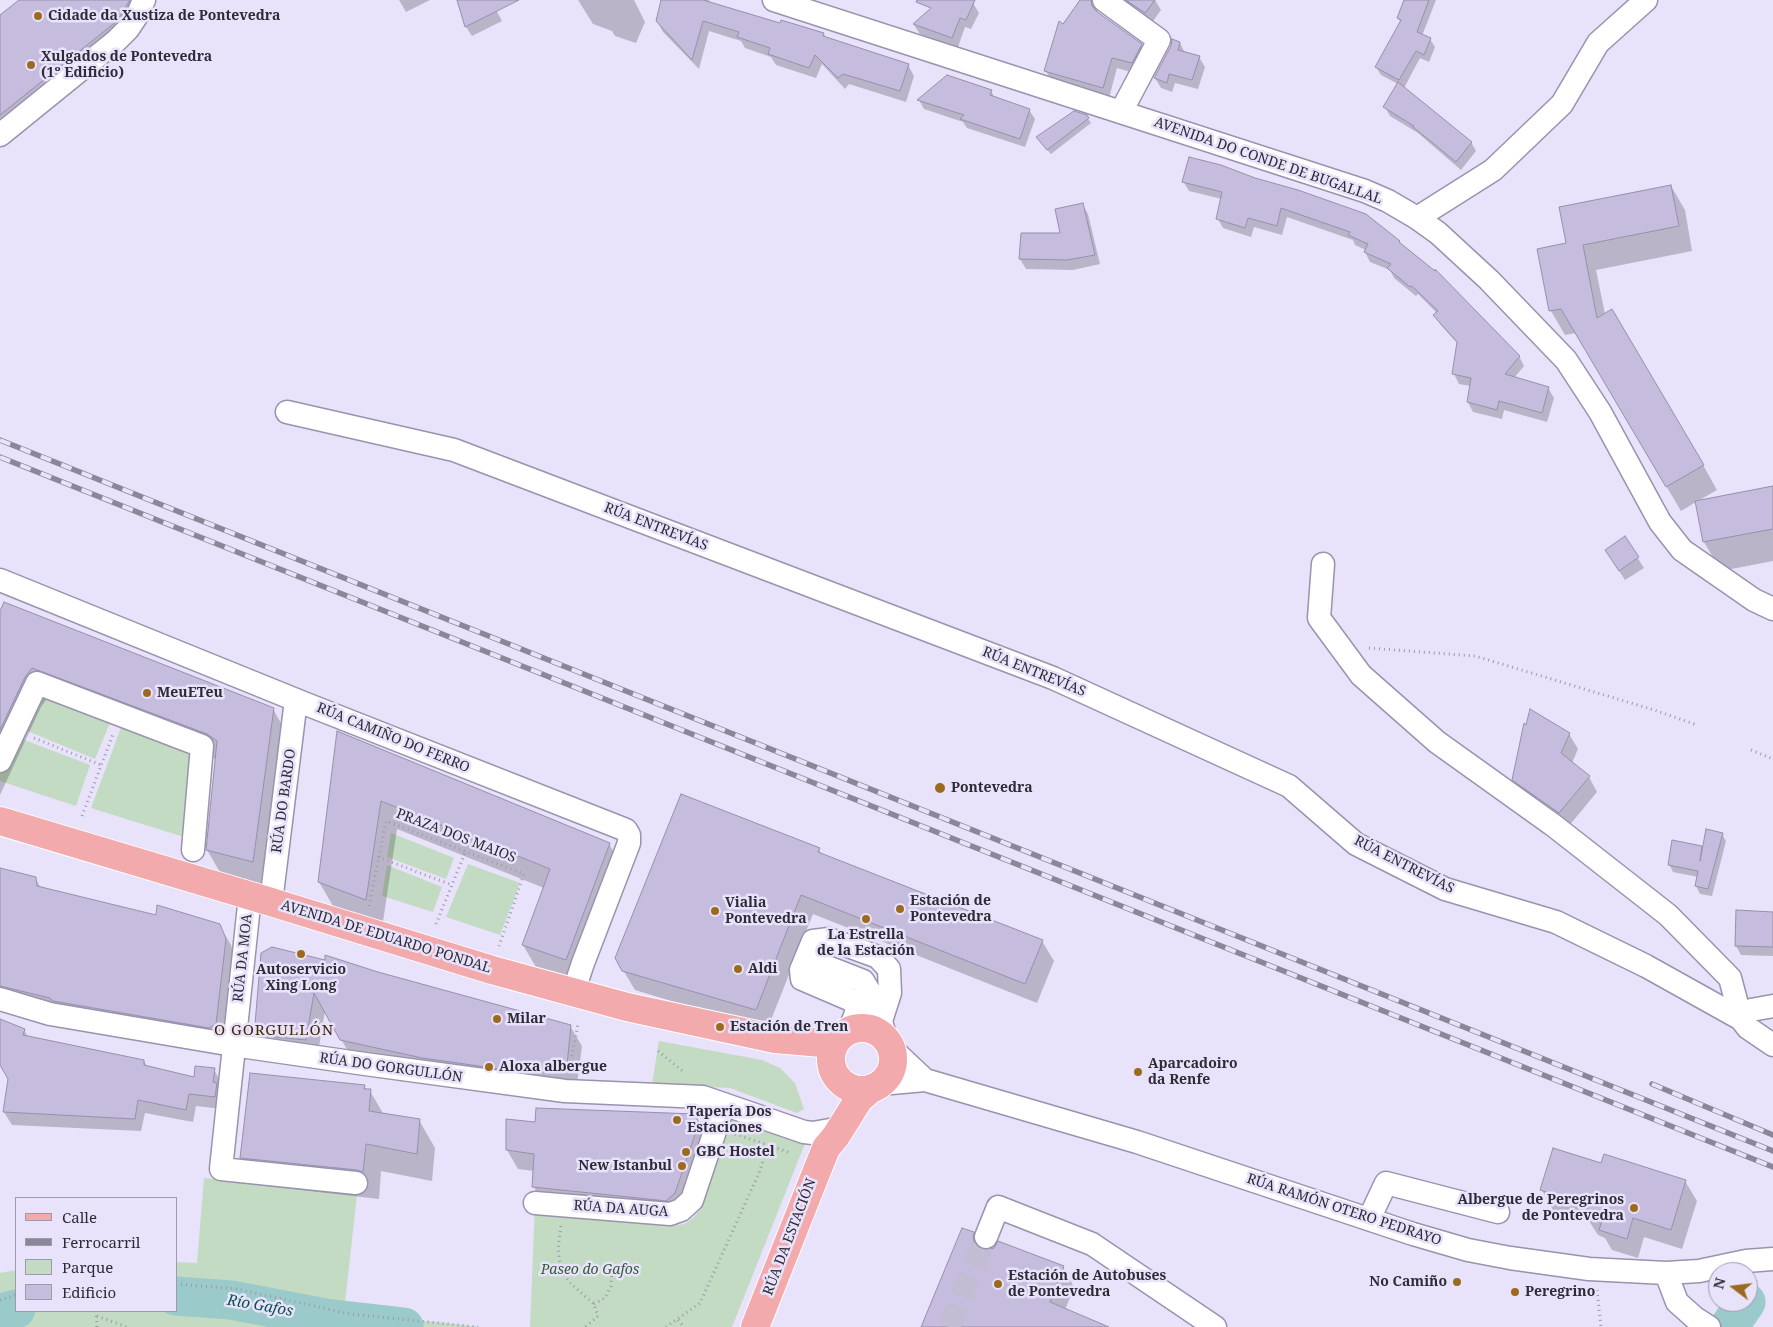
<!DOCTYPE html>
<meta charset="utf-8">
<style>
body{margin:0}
#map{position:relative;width:1773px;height:1327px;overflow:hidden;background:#e8e2fa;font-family:"Noto Serif",serif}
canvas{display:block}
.legend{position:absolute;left:15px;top:1197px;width:162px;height:115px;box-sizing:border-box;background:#e8e2fa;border:1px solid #9e99ac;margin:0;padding:6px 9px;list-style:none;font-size:15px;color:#2e2b36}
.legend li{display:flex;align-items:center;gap:10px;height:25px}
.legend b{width:25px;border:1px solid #9e99ac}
.north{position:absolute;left:1708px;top:1262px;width:50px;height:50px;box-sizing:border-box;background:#e8e2fa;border:1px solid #9e99ac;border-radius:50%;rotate:285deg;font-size:14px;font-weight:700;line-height:20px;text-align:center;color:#2e2b36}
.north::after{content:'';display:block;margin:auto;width:18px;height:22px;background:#9c6a1f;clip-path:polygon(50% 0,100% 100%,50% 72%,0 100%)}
</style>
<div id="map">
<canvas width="1773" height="1327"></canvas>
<ul class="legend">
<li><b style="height:6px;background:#f2aaad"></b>Calle</li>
<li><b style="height:6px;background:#8b8798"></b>Ferrocarril</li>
<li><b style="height:14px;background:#c2dbc2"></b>Parque</li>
<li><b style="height:14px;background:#c5bcde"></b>Edificio</li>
</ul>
<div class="north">N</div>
</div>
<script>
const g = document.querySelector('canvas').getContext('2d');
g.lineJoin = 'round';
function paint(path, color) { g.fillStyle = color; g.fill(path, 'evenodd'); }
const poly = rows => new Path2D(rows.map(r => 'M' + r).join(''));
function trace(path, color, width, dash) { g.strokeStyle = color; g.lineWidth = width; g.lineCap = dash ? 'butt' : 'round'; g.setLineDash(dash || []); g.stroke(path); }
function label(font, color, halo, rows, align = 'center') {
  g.font = font + ' "Noto Serif",serif'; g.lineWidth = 5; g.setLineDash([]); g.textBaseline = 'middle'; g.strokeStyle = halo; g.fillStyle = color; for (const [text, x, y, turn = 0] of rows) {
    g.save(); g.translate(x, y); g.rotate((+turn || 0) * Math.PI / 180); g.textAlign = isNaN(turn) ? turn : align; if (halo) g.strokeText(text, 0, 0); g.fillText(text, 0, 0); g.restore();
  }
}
paint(poly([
 [37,692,111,720,95,759,20,728],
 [122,725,192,751,184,837,91,808],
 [14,736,90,765,76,806,0,781,0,768],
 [391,833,454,858,446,879,387,857],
 [468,864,520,883,500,935,446,917],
 [387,865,442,887,433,912,382,896],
 [659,1041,762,1060,780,1068,795,1083,804,1109,797,1113,730,1088,652,1084],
 [795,1116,804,1120,808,1136,732,1327,530,1327,535,1203,672,1226,684,1224,692,1219,701,1209,730,1117,790,1124],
 [204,1178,357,1194,344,1312,480,1327,0,1327,0,1273,16,1270,16,1311,176,1311,176,1262,197,1263]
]), '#c2dbc2');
paint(poly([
 [21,0,152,0,0,140,0,16],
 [399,0,430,0,406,12],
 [458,0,491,0,502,21,472,36,466,27],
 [578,0,634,0,645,22,636,43,615,36,612,31,593,24],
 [662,0,709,0,711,4,746,14,747,13,781,24,824,34,826,38,908,65,914,76,906,102,849,84,845,89,822,64,816,78,776,65,771,57,745,48,741,41,709,31,699,69,663,32,657,21],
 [942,0,968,0,973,3,979,13,971,29,965,27,958,47,920,34,914,25],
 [1081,0,1103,0,1099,4,1097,13,1141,45,1147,56,1138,74,1117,68,1109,98,1052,82,1046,71,1063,26],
 [1119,0,1155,0,1161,10,1151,24],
 [1405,0,1436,0,1422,36,1430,39,1435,47,1429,62,1420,58,1404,88,1471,142,1476,151,1461,170,1418,133,1390,116,1385,107,1398,84,1381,75,1376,67,1401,23,1398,18],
 [1180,43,1185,53,1199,57,1205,67,1198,89,1175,83,1172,92,1161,88,1155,78],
 [991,91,995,98,1029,110,1035,119,1025,147,967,128,963,122,924,109,919,100],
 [1086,116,1091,123,1051,154,1040,142],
 [1189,158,1399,241,1402,246,1519,356,1524,366,1514,378,1548,388,1554,398,1547,422,1504,410,1502,419,1473,412,1468,402,1471,386,1459,384,1454,374,1458,344,1440,324,1435,315,1437,313,1418,294,1416,296,1394,278,1390,270,1370,262,1365,252,1366,250,1355,245,1353,240,1287,217,1282,235,1254,227,1251,237,1223,228,1218,219,1222,199,1189,191,1183,181],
 [1671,186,1685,210,1692,251,1596,270,1605,314,1703,465,1717,490,1696,502,1773,487,1773,561,1721,571,1704,542,1696,502,1681,511,1576,333,1565,335,1551,311,1538,250,1567,244],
 [1082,204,1088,214,1100,264,1073,270,1026,269,1020,259,1062,234],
 [1625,538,1644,568,1625,580,1606,551],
 [0,613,273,709,290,739,270,891,224,879,207,850,216,759,59,700,49,696,41,707,0,795],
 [338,733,609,844,626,873,582,988,540,974,523,945,544,888,397,829,382,928,336,911,319,882],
 [1569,734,1578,749,1572,763,1589,777,1597,792,1568,827,1522,795,1513,779],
 [1722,834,1726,841,1712,896,1700,894,1696,886,1698,877,1673,872,1669,864,1702,847,1703,850],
 [819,849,821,854,1042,941,1054,961,1037,1003,813,914,767,1030,635,990,623,970],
 [0,869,35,878,41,888,157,916,219,925,231,945,236,960,227,1044,0,1007],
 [1773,913,1773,956,1741,955,1736,946],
 [262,953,377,973,570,1026,582,1046,577,1084,353,1060,325,1011,317,1059,268,1044,257,1023],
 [0,1020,24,1030,28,1037,144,1061,147,1067,195,1079,214,1070,221,1082,222,1109,196,1106,193,1122,145,1113,141,1131,12,1125,4,1112,9,1078,0,1062],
 [364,1086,367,1090,370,1091,384,1115,419,1120,435,1148,432,1181,381,1171,379,1199,258,1185,242,1158],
 [694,1116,705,1135,686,1212,545,1206,534,1187,534,1171,518,1169,507,1150,536,1123],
 [1602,1165,1685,1181,1697,1201,1682,1249,1644,1237,1638,1258,1612,1250,1605,1238,1598,1235,1589,1221,1553,1210,1542,1190],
 [973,1233,983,1251,1063,1267,1074,1287,1065,1310,1106,1327,922,1327]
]), '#0003');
trace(poly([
 [176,1296,231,1300,325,1318,404,1327],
 [0,1313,16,1309],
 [1729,1327,1746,1302]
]), '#9acac9', 39);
const building = poly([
 [19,0,130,0,117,21,0,115,0,15,19,0],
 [457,0,519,0,465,27,457,0],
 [661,0,703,0,780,23,781,20,824,33,823,36,909,64,900,91,843,74,838,78,815,55,809,68,768,54,770,48,737,37,739,32,703,21,692,60,656,21,661,0],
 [917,0,975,0,966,20,960,18,952,38,913,24,931,8,916,2,917,0],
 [1080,0,1091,0,1092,6,1096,11,1142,44,1132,63,1112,58,1103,88,1044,71,1059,21,1063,24,1080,0],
 [1126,0,1155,0,1145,13,1126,0],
 [1404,0,1429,0,1417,32,1431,38,1424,55,1416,51,1399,80,1375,67,1401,20,1397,18,1404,0],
 [1172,39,1180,42,1178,50,1200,56,1192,80,1169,74,1167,83,1154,78,1171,46,1172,39],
 [947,75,992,90,990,95,1030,109,1020,139,960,119,964,115,917,100,947,75],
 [1398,82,1472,142,1456,162,1413,127,1414,126,1383,107,1398,82],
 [1074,111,1087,115,1089,118,1047,150,1036,137,1074,111],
 [1189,157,1221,165,1255,178,1298,190,1366,214,1400,241,1399,242,1435,271,1435,269,1520,356,1505,374,1549,387,1542,413,1499,401,1497,410,1467,402,1471,378,1452,374,1457,342,1433,315,1438,311,1412,286,1410,287,1387,268,1391,264,1364,252,1368,244,1348,235,1350,232,1281,208,1277,226,1248,218,1245,228,1216,219,1222,192,1182,182,1189,157],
 [1671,185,1679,226,1583,245,1597,318,1612,309,1704,465,1666,487,1561,309,1549,311,1537,249,1566,243,1559,207,1671,185],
 [1083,203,1095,255,1067,260,1019,259,1021,233,1060,233,1055,209,1083,203],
 [1773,486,1773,529,1703,542,1695,501,1773,486],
 [1625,536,1639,557,1619,571,1605,550,1625,536],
 [4,602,274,708,253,862,206,850,217,741,207,734,32,668,25,677,0,730,0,611,4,602],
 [1530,709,1570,733,1561,753,1590,776,1559,813,1512,780,1524,723,1526,725,1530,709],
 [337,731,610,843,566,960,522,945,550,869,381,801,366,900,318,882,337,731],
 [681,794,820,848,818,852,1043,940,1025,984,801,895,756,1010,622,971,615,958,681,794],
 [1706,829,1723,833,1708,889,1695,886,1698,871,1668,865,1672,840,1702,846,1700,861,1706,829],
 [0,868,36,877,37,886,156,915,157,905,220,924,226,939,216,1024,209,1028,53,1001,50,998,0,986,0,868],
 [1736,910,1773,912,1773,947,1735,946,1736,910],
 [272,947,325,960,325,955,378,972,571,1025,567,1065,522,1072,422,1058,340,1040,314,993,306,1040,265,1036,255,1024,261,953,272,947],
 [0,1019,25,1029,23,1035,144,1060,144,1065,194,1077,195,1066,215,1068,213,1082,217,1083,215,1097,189,1094,186,1110,138,1100,135,1119,3,1112,8,1079,0,1065,0,1019],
 [250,1073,365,1085,364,1089,371,1089,369,1111,420,1119,417,1154,366,1144,363,1172,357,1170,240,1158,250,1073],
 [536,1108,695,1114,699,1123,675,1193,666,1201,629,1197,532,1187,534,1154,506,1150,506,1119,535,1122,536,1108],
 [1553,1148,1601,1163,1604,1154,1686,1180,1671,1230,1633,1218,1627,1239,1599,1230,1602,1221,1585,1216,1588,1205,1540,1190,1553,1148],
 [962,1228,974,1232,973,1238,975,1245,982,1249,987,1250,994,1248,998,1241,1064,1266,1050,1302,1109,1327,921,1327,962,1228]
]);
paint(building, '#c5bcde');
trace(building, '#978fac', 1);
trace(poly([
 [949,1327,986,1237]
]), '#c3bdd3', 22, [22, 11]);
const minor = poly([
 [774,0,1365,191,1388,201,1417,218,1438,233,1489,280,1566,360,1600,412,1660,522,1682,550,1754,600,1773,609],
 [1104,0,1159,40,1121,112],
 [0,135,116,41,128,29,138,14,144,0],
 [1417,218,1493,170,1562,104,1598,43,1646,0],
 [287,412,454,450,1053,678,1289,786,1356,844,1445,889,1556,922,1646,966,1741,1019],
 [1323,564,1319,618,1361,675,1437,742,1553,825,1668,915,1730,978,1741,1019,1748,1028,1773,1045],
 [0,580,306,704,626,830,629,835,629,843,583,963,573,993],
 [0,761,37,683,202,746,193,850],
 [250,896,221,1169,356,1183],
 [271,902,296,700],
 [817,963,863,981,872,996,865,1025],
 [0,999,50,1014,233,1045,365,1064,565,1091,703,1097,804,1132,813,1133,841,1128],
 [1741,1019,1751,1010,1773,1006],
 [849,1030,855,1016,858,1003,802,979,801,970,813,941,829,939,878,957,889,969,890,993,881,1021,886,1039],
 [891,1048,925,1080],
 [880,1084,925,1080,1137,1142,1413,1234,1468,1250,1510,1258,1589,1269,1666,1273,1699,1271,1746,1261,1773,1259],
 [535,1203,670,1214,681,1210,692,1200,724,1104],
 [1369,1219,1386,1183,1498,1212],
 [986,1237,998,1207,1092,1244,1215,1327],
 [1666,1273,1677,1302,1695,1318,1709,1327]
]);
const major = poly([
 [0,821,271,902,492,970,627,1007,775,1039,834,1044],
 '831 1059a31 31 0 1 1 62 0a31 31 0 1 1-62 0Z',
 [755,1327,826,1148,836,1136,859,1099,872,1088]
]);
trace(minor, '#9a92ae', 25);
trace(major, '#fff', 30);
trace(poly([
 [1369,648,1475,656,1654,710,1697,725],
 [34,738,101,765],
 [1751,750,1773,759],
 [82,816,113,734],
 [378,857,452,885],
 [369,906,386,821,524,874,499,946],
 [436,924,465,853],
 [658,1051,685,1073],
 [569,1071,578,1024],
 [735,1134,788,1152],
 [561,1226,558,1249,561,1270,569,1282,594,1304,598,1316,585,1327],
 [176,1284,237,1289,350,1314,478,1327],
 [1597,1290,1601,1327],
 [0,1300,16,1295],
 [594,1304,605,1298,611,1286,612,1269],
 [96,1311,97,1327],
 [97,1316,127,1327],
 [678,1320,684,1327],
 [666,1327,700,1303,759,1173,768,1146]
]), '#9e99ac', 3, [1, 4]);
trace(minor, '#fff', 22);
trace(major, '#f2aaad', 28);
const rail = poly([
 [0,440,1773,1151],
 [0,457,1773,1167],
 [1652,1084,1773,1135]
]);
trace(rail, '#8b8798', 5.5);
trace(rail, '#e8e2fa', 4, [11]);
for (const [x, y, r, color] of [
 [38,16,5,"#9c6a1f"],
 [31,65,5,"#9c6a1f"],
 [147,693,5,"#9c6a1f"],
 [940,788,6,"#9c6a1f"],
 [900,909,5,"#9c6a1f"],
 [715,911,5,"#9c6a1f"],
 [866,919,5,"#9c6a1f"],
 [301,954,5,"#9c6a1f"],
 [738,969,5,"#9c6a1f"],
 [497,1019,5,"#9c6a1f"],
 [720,1027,5,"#9c6a1f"],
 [489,1067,5,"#9c6a1f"],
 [1138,1072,5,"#9c6a1f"],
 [677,1120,5,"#9c6a1f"],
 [686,1152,5,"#9c6a1f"],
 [682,1166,5,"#9c6a1f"],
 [1634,1208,5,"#9c6a1f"],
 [1457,1282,5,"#9c6a1f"],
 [998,1284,5,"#9c6a1f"],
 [1515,1292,5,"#9c6a1f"]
]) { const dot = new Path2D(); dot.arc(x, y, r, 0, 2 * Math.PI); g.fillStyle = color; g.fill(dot); trace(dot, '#e8e2fa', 2); }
label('bold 14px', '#2e2b36', '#e8e2fa', [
 ["Cidade da Xustiza de Pontevedra",48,16],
 ["Xulgados de Pontevedra",41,57],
 ["(1º Edificio)",41,73],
 ["MeuETeu",157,693],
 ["Pontevedra",951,788],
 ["Estación de",910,901],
 ["Pontevedra",910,917],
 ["Vialia",725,903],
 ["Pontevedra",725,919],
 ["La Estrella",866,935,"center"],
 ["de la Estación",866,951,"center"],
 ["Aldi",748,969],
 ["Autoservicio",301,970,"center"],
 ["Xing Long",301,986,"center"],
 ["Milar",507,1019],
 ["Estación de Tren",730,1027],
 ["Aparcadoiro",1148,1064],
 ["da Renfe",1148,1080],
 ["Aloxa albergue",499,1067],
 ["Tapería Dos",687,1112],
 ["Estaciones",687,1128],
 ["GBC Hostel",696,1152],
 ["New Istanbul",672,1166,"right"],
 ["Albergue de Peregrinos",1624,1200,"right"],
 ["de Pontevedra",1624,1216,"right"],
 ["Estación de Autobuses",1008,1276],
 ["de Pontevedra",1008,1292],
 ["No Camiño",1447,1282,"right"],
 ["Peregrino",1525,1292]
], 'left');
label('14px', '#2e2b36', '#e8e2fa', [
 ["AVENIDA DO CONDE DE BUGALLAL",1268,161,19],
 ["RÚA ENTREVÍAS",656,527,21],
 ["RÚA ENTREVÍAS",1034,672,22],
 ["RÚA CAMIÑO DO FERRO",393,738,22],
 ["RÚA DO BARDO",284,801,-82],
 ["PRAZA DOS MAIOS",456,836,21],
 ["RÚA ENTREVÍAS",1404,865,27],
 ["AVENIDA DE EDUARDO PONDAL",386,937,17],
 ["RÚA DA MOA",243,958,-84],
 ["RÚA DO GORGULLÓN",391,1068,8],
 ["RÚA DA AUGA",621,1209,4],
 ["RÚA RAMÓN OTERO PEDRAYO",1344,1210,18],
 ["RÚA DA ESTACIÓN",790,1237,-69]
]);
label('italic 14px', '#335c34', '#e8e2fa', [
 ["Paseo do Gafos",590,1270]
]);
g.letterSpacing = '1px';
label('15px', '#402804', '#e8e2fa', [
 ["O GORGULLÓN",274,1031]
]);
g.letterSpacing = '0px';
label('italic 15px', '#095050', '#e8e2fa', [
 ["Río Gafos",260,1306,10]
]);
</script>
